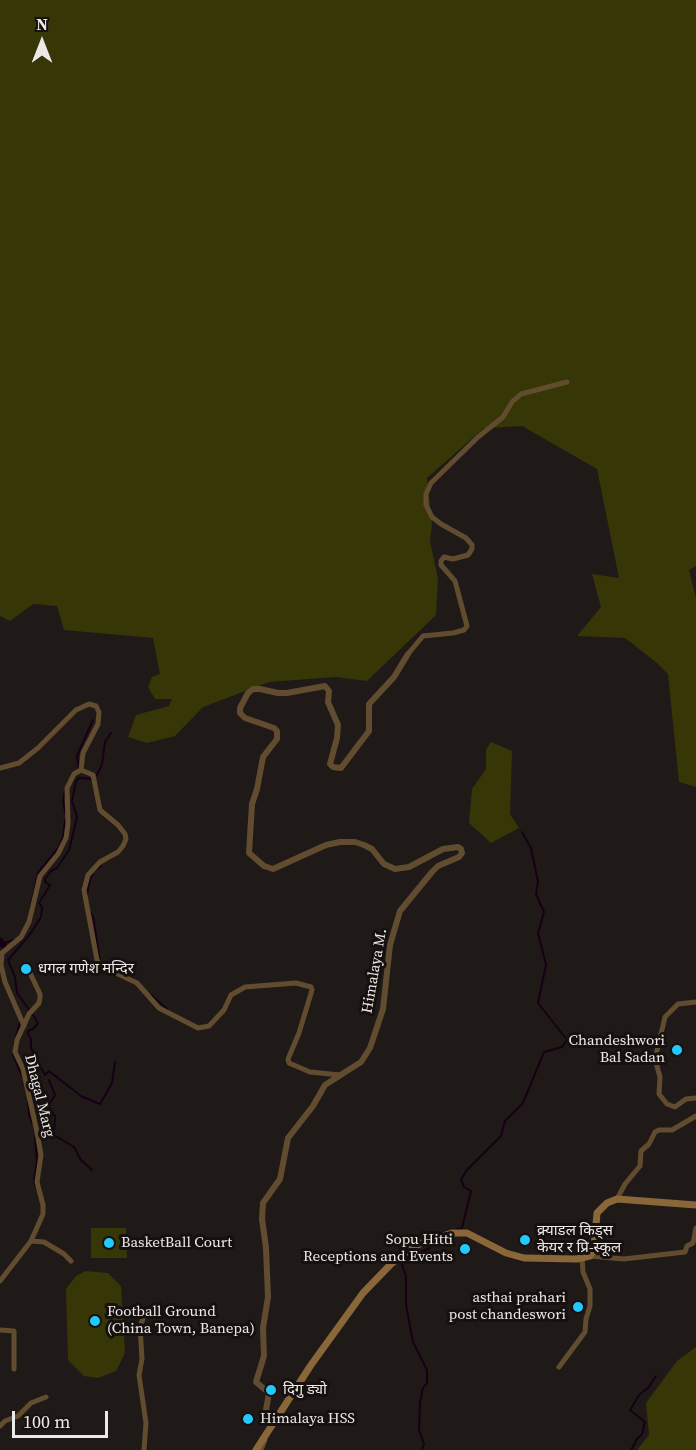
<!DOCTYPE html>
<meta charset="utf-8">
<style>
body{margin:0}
#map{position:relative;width:696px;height:1450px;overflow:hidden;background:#1f1a18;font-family:"Source Serif 4",serif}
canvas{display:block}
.north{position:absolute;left:12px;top:12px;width:60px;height:60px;-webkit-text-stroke:4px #16110f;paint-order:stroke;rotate:0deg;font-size:16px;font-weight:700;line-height:24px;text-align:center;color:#ede9e8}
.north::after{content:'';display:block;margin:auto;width:21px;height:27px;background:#ede9e8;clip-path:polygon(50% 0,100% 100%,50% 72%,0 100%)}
.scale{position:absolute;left:12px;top:1411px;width:96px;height:27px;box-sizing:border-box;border:3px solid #ede9e8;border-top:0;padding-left:8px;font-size:18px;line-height:21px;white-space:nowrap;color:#ede9e8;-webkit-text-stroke:4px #16110f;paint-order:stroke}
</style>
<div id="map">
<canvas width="696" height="1450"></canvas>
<div class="north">N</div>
<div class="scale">100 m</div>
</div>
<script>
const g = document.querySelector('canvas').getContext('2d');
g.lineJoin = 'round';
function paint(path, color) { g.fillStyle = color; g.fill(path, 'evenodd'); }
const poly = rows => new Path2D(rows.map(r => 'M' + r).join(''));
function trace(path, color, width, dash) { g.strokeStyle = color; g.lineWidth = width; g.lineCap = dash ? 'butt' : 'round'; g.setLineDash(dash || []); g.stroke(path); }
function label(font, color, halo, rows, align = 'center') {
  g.font = font + ' "Source Serif 4","Noto Sans Devanagari",serif'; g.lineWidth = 6; g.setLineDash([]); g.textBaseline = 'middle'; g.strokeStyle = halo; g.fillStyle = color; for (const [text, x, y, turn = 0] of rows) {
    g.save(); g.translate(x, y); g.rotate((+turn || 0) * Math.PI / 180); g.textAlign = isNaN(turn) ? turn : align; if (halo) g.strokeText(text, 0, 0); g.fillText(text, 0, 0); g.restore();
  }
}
paint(poly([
 [0,0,696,0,696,566,689,570,696,598,696,787,679,782,668,674,657,663,625,638,577,636,601,607,592,574,619,578,597,469,522,426,484,428,427,478,432,524,430,541,438,579,436,615,367,681,336,677,269,682,203,707,175,736,147,743,128,737,136,715,169,706,172,699,155,699,148,687,152,677,160,674,153,638,64,630,57,606,33,604,10,621,0,616],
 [491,742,512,751,510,814,519,828,491,843,469,823,472,789,486,769,486,750],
 [91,1228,126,1228,127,1258,91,1258],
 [86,1271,108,1273,121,1286,125,1353,116,1371,98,1378,84,1376,68,1360,66,1289,76,1276],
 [696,1347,696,1450,637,1450,649,1435,646,1403,677,1361]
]), '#373607');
trace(poly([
 [79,770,77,756,93,720],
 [97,775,102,764,105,742,111,733],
 [65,791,63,800,65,812],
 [87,894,90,879,94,871,101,866],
 [30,910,38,873,59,847,63,837,65,820],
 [90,912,93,916,100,961],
 [3,945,4,943,14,940],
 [151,995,167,1009],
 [30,1011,17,993,15,977,8,960,31,933,41,917,42,907,39,903,50,885,45,882,45,879,51,871,57,868,69,850,77,817,72,801,76,781,79,778,91,779],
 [31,1012,38,1023,33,1029,28,1031,28,1034,31,1039,31,1048,45,1075],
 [14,1045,20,1022],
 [13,1054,22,1076],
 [45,1075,49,1071,81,1096,100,1104,112,1083,115,1062],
 [49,1080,55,1095,48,1106,55,1116,54,1135,74,1147,81,1160,92,1170],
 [28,1102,29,1115,32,1123],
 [35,1137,37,1161,34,1182,36,1187],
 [455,1230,462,1228,471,1191,464,1187,461,1180,466,1171,501,1136,505,1121,523,1103,544,1052,562,1047,567,1040,538,1003,546,965,538,933,544,912,536,894,538,882,531,848,522,832],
 [422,1450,424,1444,419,1430,420,1402,423,1388,427,1383,427,1370,413,1342,406,1305,406,1276,402,1265,407,1258,430,1248],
 [631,1450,637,1439,642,1434,645,1422,630,1410,639,1395,648,1388,656,1376]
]), '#170016', 2);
trace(poly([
 [0,941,3,945]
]), '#170016', 7);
trace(poly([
 [408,654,423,636,453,633,464,630,467,626,455,581,441,565,441,561,444,557,453,559,468,555,472,549,472,545,466,538,441,524,432,517,426,505,426,494,431,483,478,437,503,417,512,402,521,394,567,382],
 [0,768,19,763,38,748,76,710,89,704,96,706,99,712,98,724,83,753,81,770],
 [696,1002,678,1004,665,1017,655,1059,660,1077,659,1094,667,1104,675,1107,686,1099,696,1098],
 [24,1026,5,982,1,965,2,953,21,937,29,922,40,876,58,854,66,838,68,824,67,788,74,774,81,770,93,775,100,810,118,825,125,834,126,839,123,846,118,852,100,862,88,875,84,890,97,960,101,966,137,983,159,1008,198,1028,209,1026,224,1010,231,995,245,987,296,983,311,987,312,990,299,1033,288,1059,289,1063,310,1072,340,1075],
 [617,1199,625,1184,640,1166,641,1151,649,1144,655,1132,659,1130,672,1130,696,1116],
 [31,1241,44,1242,64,1254,71,1261],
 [590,1256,624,1259,685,1252,687,1246,693,1243,696,1228],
 [0,1281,31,1241,43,1214,43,1205,37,1182,41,1155,37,1132,23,1069,15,1052,17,1040,29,1014,39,1003,40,998,40,994,30,973],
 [143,1319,140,1326,142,1359,139,1375,146,1423,144,1450],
 [0,1330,14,1331,14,1369],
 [559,1367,585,1332,586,1319,590,1306,590,1289,583,1272,582,1258],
 [0,1426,5,1421,18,1416,31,1403,46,1397],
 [261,1450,265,1440]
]), '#614c30', 5);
trace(poly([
 [276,1421,266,1410,269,1393,256,1382,264,1356,263,1328,268,1297,266,1248,262,1219,263,1203,280,1179,288,1138,313,1106,325,1085,361,1062,370,1048,383,1009,390,945,400,911,432,872,438,866,459,857,462,853,461,849,458,847,443,849,409,867,395,869,384,864,372,849,364,845,355,842,340,842,326,845,273,869,264,866,249,853,252,804,257,789,263,757,277,739,277,731,274,728,245,718,240,713,240,708,248,693,253,689,260,689,278,693,287,693,325,686,329,691,328,702,338,725,337,738,330,764,333,767,341,768,369,731,369,704,394,677,408,654]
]), '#614c30', 6);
trace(poly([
 [256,1450,311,1365,363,1293,391,1264,411,1248,424,1242,452,1233,467,1233,506,1253,524,1258,577,1259,590,1256,594,1248,597,1213,607,1203,617,1199,696,1205]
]), '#896739', 7);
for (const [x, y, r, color] of [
 [26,969,6,"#22c9fd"],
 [677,1050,6,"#22c9fd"],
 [525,1240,6,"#22c9fd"],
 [109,1243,6,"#22c9fd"],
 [465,1249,6,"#22c9fd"],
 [578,1307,6,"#22c9fd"],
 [95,1321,6,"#22c9fd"],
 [271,1390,6,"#22c9fd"],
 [248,1419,6,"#22c9fd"]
]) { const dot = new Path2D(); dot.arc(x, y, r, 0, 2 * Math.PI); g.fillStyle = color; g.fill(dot); trace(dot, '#16110f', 2); }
label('15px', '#ede9e8', '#16110f', [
 ["धगल गणेश मन्दिर",38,969],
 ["Chandeshwori",665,1041,"right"],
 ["Bal Sadan",665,1058,"right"],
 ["क्र्याडल किड्स",537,1231],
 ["केयर र प्रि-स्कूल",537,1248],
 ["Sopu Hitti",453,1240,"right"],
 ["Receptions and Events",453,1257,"right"],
 ["BasketBall Court",121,1243],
 ["asthai prahari",566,1298,"right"],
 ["post chandeswori",566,1315,"right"],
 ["Football Ground",107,1312],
 ["(China Town, Banepa)",107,1329],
 ["दिगु ड्यो",283,1390],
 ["Himalaya HSS",260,1419]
], 'left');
label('15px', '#ede9e8', '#16110f', [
 ["Himalaya M.",375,971,-80],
 ["Dhagal Marg",39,1096,76]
]);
</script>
